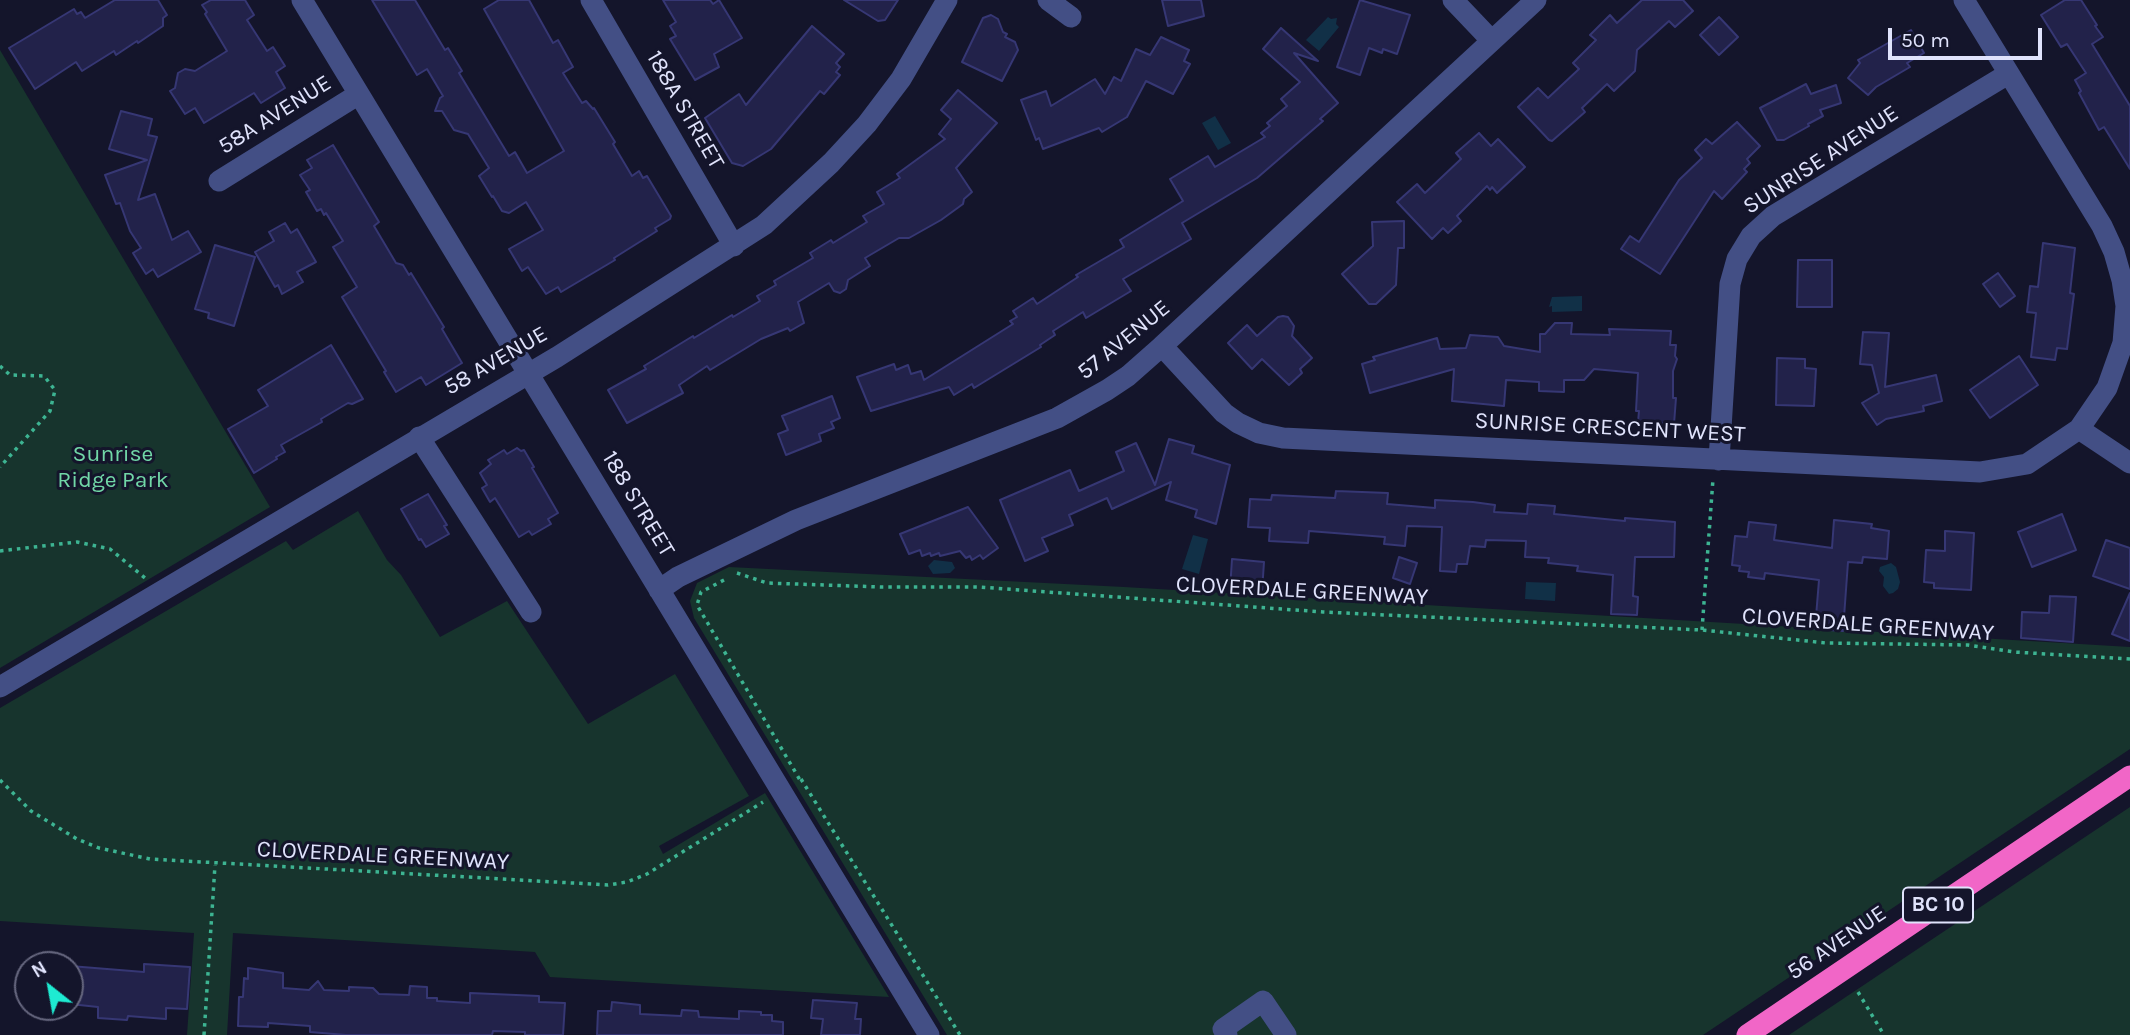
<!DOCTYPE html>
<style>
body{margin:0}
#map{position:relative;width:2130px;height:1035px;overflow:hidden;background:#14152b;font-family:Karla,sans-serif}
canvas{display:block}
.north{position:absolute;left:14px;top:951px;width:70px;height:70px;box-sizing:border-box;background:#14152b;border:2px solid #66677f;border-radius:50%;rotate:329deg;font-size:19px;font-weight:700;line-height:28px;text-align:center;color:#e0e3fc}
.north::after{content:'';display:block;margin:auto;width:24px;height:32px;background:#1eebd2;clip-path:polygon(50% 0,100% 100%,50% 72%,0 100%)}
.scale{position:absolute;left:1888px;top:28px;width:154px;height:32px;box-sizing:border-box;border:4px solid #e0e3fc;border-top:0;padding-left:9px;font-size:21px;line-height:24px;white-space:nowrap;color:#e0e3fc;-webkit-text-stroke:5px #14152b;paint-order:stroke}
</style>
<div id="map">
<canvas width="2130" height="1035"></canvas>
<div class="north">N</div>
<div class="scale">50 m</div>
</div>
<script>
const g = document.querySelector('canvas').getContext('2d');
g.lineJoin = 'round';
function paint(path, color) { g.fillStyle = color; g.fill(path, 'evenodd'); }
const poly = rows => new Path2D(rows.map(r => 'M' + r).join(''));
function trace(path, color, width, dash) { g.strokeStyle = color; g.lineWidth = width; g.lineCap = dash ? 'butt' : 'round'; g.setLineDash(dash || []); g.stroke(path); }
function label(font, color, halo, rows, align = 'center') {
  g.font = font + ' Karla,sans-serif'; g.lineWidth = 6; g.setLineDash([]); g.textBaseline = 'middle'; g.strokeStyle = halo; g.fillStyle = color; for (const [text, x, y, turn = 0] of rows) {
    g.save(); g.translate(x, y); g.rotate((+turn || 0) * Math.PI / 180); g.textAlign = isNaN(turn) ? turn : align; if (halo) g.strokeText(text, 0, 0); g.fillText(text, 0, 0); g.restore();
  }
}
paint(poly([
 [0,50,270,507,0,668],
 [358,511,387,560,401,575,440,637,507,601,588,724,675,674,749,796,659,846,663,854,765,793,889,997,550,977,535,952,233,933,227,1035,187,1035,194,933,0,921,0,708,286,541,293,550],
 [729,567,1124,587,2130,647,2130,749,1703,1035,947,1035,694,618,690,601,697,583],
 [2130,807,2130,1035,1789,1035]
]), '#17342d');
paint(poly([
 [1328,17,1331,19,1337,18,1336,24,1339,27,1319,51,1306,40],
 [1215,116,1231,143,1218,150,1202,123],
 [1582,296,1582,311,1552,312,1552,306,1549,307,1552,297],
 [1193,535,1208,539,1199,574,1182,569],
 [934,560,952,562,955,568,950,573,933,574,928,566],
 [1891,563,1896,567,1900,582,1898,589,1893,593,1889,594,1883,586,1884,577,1879,571,1880,567],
 [1526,582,1556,583,1555,601,1525,599]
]), '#113047');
const building = poly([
 [115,0,158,0,167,15,163,18,163,26,138,43,137,41,116,55,114,51,82,71,76,62,35,89,9,48,74,9,77,14,81,12,85,18,115,0],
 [211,0,245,0,254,15,247,20,267,51,273,47,285,66,276,72,285,88,261,103,254,93,204,123,195,108,185,114,170,91,175,88,178,73,185,69,195,71,227,51,205,14,207,12,202,5,211,0],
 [372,0,415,0,445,50,448,48,462,71,459,73,509,156,515,152,527,173,564,151,484,9,499,0,529,0,553,43,558,40,573,67,563,73,582,103,586,101,593,109,594,108,615,142,613,144,632,176,639,171,643,178,647,176,671,216,670,219,655,228,657,231,614,258,615,260,561,292,558,287,546,294,528,267,522,271,509,249,543,230,526,202,509,213,502,211,493,196,492,197,479,176,489,168,468,134,454,130,442,111,435,111,440,98,443,96,427,69,417,75,372,0],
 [663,0,710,0,713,4,719,0,742,38,714,54,719,67,695,80,670,39,676,36,670,26,676,22,663,0],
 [844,0,898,0,885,20,878,21,844,0],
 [1162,0,1201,0,1204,16,1168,26,1162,0],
 [1360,0,1410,15,1397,54,1383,49,1382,53,1369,48,1360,75,1337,67,1360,0],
 [1642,0,1683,0,1693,11,1675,27,1669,21,1637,50,1635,71,1614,91,1607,84,1582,108,1585,112,1552,141,1549,140,1518,107,1538,88,1548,98,1579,69,1573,63,1596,40,1590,35,1610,15,1617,23,1642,0],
 [2065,0,2081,0,2097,25,2095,26,2103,37,2092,44,2130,106,2130,169,2104,127,2099,130,2079,93,2081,91,2075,80,2086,73,2067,44,2061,47,2041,15,2065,0],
 [991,15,998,19,1003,32,1007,34,1005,37,1015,42,1018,50,1002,81,962,62,983,18,991,15],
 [1719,17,1738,37,1719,55,1700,35,1719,17],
 [812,26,844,54,836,63,840,67,836,72,840,75,824,94,820,91,771,149,743,166,732,163,705,118,739,94,746,105,812,26],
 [1281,28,1318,61,1294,53,1338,103,1320,119,1323,121,1257,178,1182,223,1191,239,1123,279,1131,291,1086,318,1083,312,1053,331,1055,335,1040,345,1041,347,974,388,972,384,954,395,949,387,871,411,857,377,894,364,896,370,908,365,911,374,921,371,924,380,1013,324,1010,321,1017,317,1013,311,1033,298,1037,304,1078,277,1076,275,1124,247,1120,240,1183,201,1170,179,1208,156,1215,167,1265,137,1261,133,1270,126,1267,123,1287,106,1281,99,1300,82,1263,49,1281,28],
 [1911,30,1924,53,1907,63,1910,67,1876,87,1868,95,1848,78,1860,63,1858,60,1911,30],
 [1161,37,1189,50,1184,61,1190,64,1173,94,1146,81,1127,117,1102,132,1099,128,1043,149,1039,138,1036,140,1021,100,1046,91,1051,106,1095,79,1105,94,1114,77,1121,81,1136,49,1150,55,1161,37],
 [1806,84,1811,94,1836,85,1841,103,1820,110,1823,116,1808,124,1809,126,1784,140,1777,140,1760,108,1806,84],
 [958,90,997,123,956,168,972,192,964,199,963,204,941,220,909,238,899,238,865,258,870,266,848,280,846,289,840,293,834,291,829,283,798,302,804,323,790,331,788,328,761,339,710,370,707,366,679,385,683,393,627,423,608,390,646,369,644,366,693,336,694,338,732,315,733,317,760,301,757,296,776,285,774,281,813,258,810,253,831,240,833,243,867,222,863,216,884,204,877,192,900,178,897,174,945,139,939,134,951,119,941,110,958,90],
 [121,111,152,119,148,135,157,137,138,200,155,194,172,240,188,231,201,252,158,277,153,269,146,274,133,253,141,248,130,231,120,203,116,204,105,175,147,160,109,149,121,111],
 [1737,122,1760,146,1747,159,1750,163,1744,169,1747,172,1722,199,1714,191,1660,274,1621,249,1630,236,1639,242,1679,180,1702,158,1695,150,1706,139,1712,144,1737,122],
 [1479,133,1491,146,1498,139,1525,167,1497,193,1492,187,1490,190,1487,186,1457,216,1461,221,1448,233,1443,228,1432,239,1397,202,1417,184,1425,193,1461,159,1456,153,1479,133],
 [333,145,379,222,374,226,396,263,403,265,409,275,411,273,444,327,442,329,462,363,426,385,421,377,396,392,384,372,386,371,342,297,357,287,333,247,343,241,326,213,324,215,321,209,317,211,306,192,310,190,300,175,312,168,307,160,333,145],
 [1404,221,1404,248,1398,248,1396,285,1376,304,1369,304,1342,274,1373,246,1372,222,1404,221],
 [285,223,291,233,297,229,316,262,297,272,303,282,282,294,278,285,275,287,255,252,274,241,269,232,285,223],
 [2043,243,2075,248,2070,293,2074,294,2067,349,2057,348,2055,360,2031,357,2036,313,2027,312,2030,286,2038,287,2043,243],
 [215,245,255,257,234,326,208,318,209,313,195,309,215,245],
 [1798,260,1832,260,1832,307,1797,307,1798,260],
 [1998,273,2015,296,2000,307,1983,284,1998,273],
 [1283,316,1288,317,1294,326,1292,336,1312,358,1300,369,1302,373,1289,385,1262,359,1252,369,1228,343,1247,325,1257,336,1278,317,1283,316],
 [1555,323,1572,323,1571,334,1610,335,1609,329,1671,331,1670,345,1676,345,1675,356,1677,359,1673,371,1673,398,1676,398,1674,424,1638,422,1639,411,1636,411,1638,373,1594,369,1584,380,1564,380,1564,392,1539,391,1539,382,1506,380,1504,406,1452,401,1454,369,1370,393,1362,364,1375,360,1373,357,1437,338,1440,349,1466,348,1470,335,1498,337,1504,346,1540,352,1540,334,1545,334,1555,323],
 [1863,332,1889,333,1885,387,1936,375,1942,401,1923,406,1924,411,1886,419,1877,425,1862,403,1879,393,1872,365,1860,364,1863,332],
 [331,345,363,399,352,404,348,403,321,419,322,422,281,445,285,452,276,457,277,459,254,473,228,429,268,406,258,390,331,345],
 [2019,356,2038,385,1990,418,1970,390,2019,356],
 [1777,358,1805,359,1805,368,1816,369,1814,406,1776,405,1777,358],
 [832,396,840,418,831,422,834,428,819,434,821,441,786,455,778,434,788,430,782,416,832,396],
 [1169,439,1194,446,1192,453,1230,465,1216,524,1195,517,1197,510,1166,500,1171,482,1112,509,1107,498,1069,515,1073,525,1042,538,1048,551,1025,561,1000,500,1070,470,1079,491,1124,471,1116,452,1136,443,1155,485,1169,439],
 [517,448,521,451,524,450,534,467,532,468,558,513,548,519,551,524,532,535,529,531,519,537,495,498,490,502,482,488,487,485,480,473,491,464,488,460,504,450,507,454,517,448],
 [1336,491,1388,493,1387,504,1435,508,1435,500,1473,502,1495,505,1494,512,1527,514,1528,504,1555,506,1554,514,1625,521,1625,518,1675,522,1674,557,1635,557,1633,596,1638,597,1637,615,1611,614,1613,575,1577,571,1578,566,1548,563,1549,558,1525,557,1526,541,1486,540,1485,547,1470,546,1467,564,1457,564,1456,572,1440,571,1442,527,1407,526,1405,546,1384,544,1385,537,1309,531,1308,543,1269,541,1270,528,1248,527,1250,499,1271,500,1272,495,1335,498,1336,491],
 [428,494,447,525,444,526,449,534,426,547,421,539,419,540,401,509,428,494],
 [968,507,998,548,983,559,980,555,972,560,970,556,966,558,960,551,940,556,939,553,931,556,930,553,922,556,920,550,909,554,900,534,968,507],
 [2062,514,2076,550,2032,567,2018,532,2062,514],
 [1834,520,1872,524,1871,528,1889,531,1887,559,1863,557,1862,563,1848,562,1843,631,1815,629,1819,580,1765,573,1764,579,1748,577,1749,572,1739,571,1740,566,1732,565,1735,536,1747,537,1749,522,1776,525,1774,540,1832,548,1834,520],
 [1945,531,1974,533,1971,590,1934,588,1934,583,1924,582,1926,550,1945,551,1945,531],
 [2106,540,2130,548,2130,589,2093,576,2106,540],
 [1399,557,1417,563,1410,584,1393,578,1399,557],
 [1232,559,1264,562,1262,592,1230,590,1232,559],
 [2130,593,2130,641,2112,634,2130,593],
 [2050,596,2076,597,2073,642,2021,638,2022,612,2049,613,2050,596],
 [144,964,190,967,187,1009,166,1008,166,1019,128,1016,127,1020,98,1018,98,1007,70,1004,70,966,144,972,144,964],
 [248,968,283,973,283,988,309,990,318,981,324,990,349,991,349,987,373,988,379,994,409,995,410,986,427,987,427,998,437,998,437,1001,470,1003,470,993,539,996,539,1002,565,1003,563,1035,525,1035,525,1032,493,1031,492,1035,346,1035,310,1032,310,1026,268,1023,268,1027,238,1026,239,997,243,997,244,978,248,979,248,968],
 [813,1000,857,1003,855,1019,861,1019,860,1035,821,1035,823,1019,811,1018,813,1000],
 [612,1002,640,1005,640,1014,681,1016,682,1010,698,1011,699,1017,739,1019,739,1011,761,1012,761,1015,772,1015,772,1021,783,1022,783,1035,597,1035,598,1011,611,1011,612,1002]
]);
paint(building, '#22224a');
trace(building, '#363774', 2);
trace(poly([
 [0,366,10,375,44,376,55,390,50,411,0,467],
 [0,551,77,542,110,549,145,578],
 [737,573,767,583,881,587,979,587,1323,612,1702,630,1826,643,1968,645,2014,652,2130,659],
 [724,580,701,592,697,605,800,780],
 [1702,630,1713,479],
 [801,779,960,1035],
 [0,780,31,811,77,839,99,848,150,859,608,885,627,882,647,874,763,802],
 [1858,992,1884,1035],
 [204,1035,215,865]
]), '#3db492', 3.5, [3.5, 5]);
trace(poly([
 [302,0,929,1035],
 [591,0,734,246],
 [1048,0,1071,17],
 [1453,0,1492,41],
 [219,181,359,94],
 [1162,346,1224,413,1238,423,1259,433,1283,438,1980,472,2027,464,2079,429,2107,388,2123,343,2126,306,2122,280,2114,252,2102,226,1964,0],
 [2079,429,2130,463],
 [419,437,531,612],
 [1719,460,1730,284,1737,259,1751,236,1773,216,2008,74],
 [659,590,678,577,796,520,1057,418,1107,390,1128,376,1162,346,1536,0],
 [0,687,557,357,764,225,831,163,867,124,901,79,947,0],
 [1227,1035,1223,1029,1263,1001,1286,1035]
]), '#434f85', 21);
trace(poly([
 [1747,1035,2130,776]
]), '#f166c7', 21);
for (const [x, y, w] of [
 [1938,905,70]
]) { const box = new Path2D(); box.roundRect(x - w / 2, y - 17.5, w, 35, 5); g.fillStyle = '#14152b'; g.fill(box); trace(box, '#e0e3fc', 2); }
label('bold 21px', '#e0e3fc', null, [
 ["BC 10",1938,905]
]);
label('23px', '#e0e3fc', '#14152b', [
 ["188A STREET",685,110,60],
 ["58A AVENUE",275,115,-32],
 ["SUNRISE AVENUE",1821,160,-33],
 ["57 AVENUE",1124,340,-39],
 ["58 AVENUE",496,361,-30],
 ["SUNRISE CRESCENT WEST",1610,428,3],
 ["188 STREET",638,504,59],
 ["CLOVERDALE GREENWAY",1302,591,3],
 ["CLOVERDALE GREENWAY",1868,625,4],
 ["CLOVERDALE GREENWAY",383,856,3],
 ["56 AVENUE",1837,943,-34]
]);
label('23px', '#71d7a7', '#14152b', [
 ["Sunrise",113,454],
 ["Ridge Park",113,480]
]);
</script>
